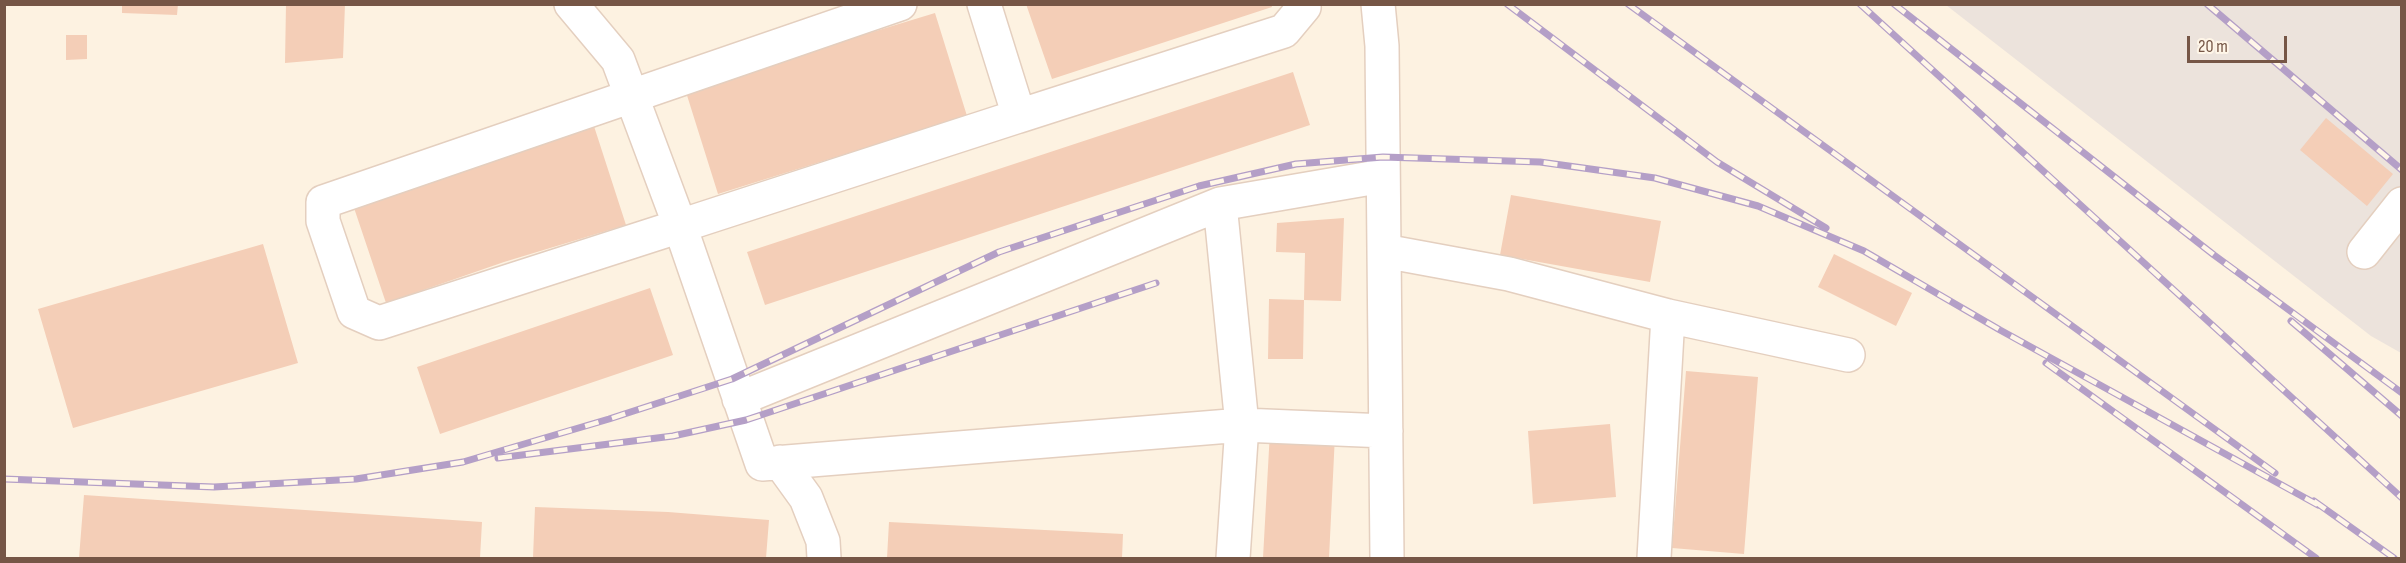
<!DOCTYPE html>
<style>
body{margin:0}
#map{position:relative;width:2406px;height:563px;overflow:hidden;background:#fdf2e1;font-family:"Sofia Sans Condensed",sans-serif}
canvas{display:block}
.frame{position:absolute;inset:0;border:6px solid #765646;pointer-events:none}
.scale{position:absolute;left:2187px;top:36px;width:100px;height:27px;box-sizing:border-box;border:3px solid #765646;border-top:0;padding-left:8px;font-size:18px;line-height:21px;white-space:nowrap;color:#765646;-webkit-text-stroke:4px #fff6e8;paint-order:stroke}
</style>
<div id="map">
<canvas width="2406" height="563"></canvas>
<div class="frame"></div>
<div class="scale">20 m</div>
</div>
<script>
const g = document.querySelector('canvas').getContext('2d');
g.lineJoin = 'round';
function paint(path, color) { g.fillStyle = color; g.fill(path, 'evenodd'); }
const poly = rows => new Path2D(rows.map(r => 'M' + r).join(''));
function trace(path, color, width, dash) { g.strokeStyle = color; g.lineWidth = width; g.lineCap = dash ? 'butt' : 'round'; g.setLineDash(dash || []); g.stroke(path); }
paint(poly([
 [1946,5,2401,5,2401,353,2371,336]
]), '#ece3dc');
paint(poly([
 [122,4,178,4,177,15,122,13],
 [286,4,345,4,343,58,285,63],
 [1026,4,1271,4,1272,7,1052,79],
 [935,13,967,116,718,194,685,89],
 [66,35,87,35,87,59,66,60],
 [1293,72,1310,125,765,305,747,252],
 [2326,118,2393,174,2367,206,2300,150],
 [592,120,626,225,504,262,386,303,350,196],
 [1511,195,1661,221,1650,282,1500,255],
 [1344,218,1341,301,1304,300,1305,253,1276,252,1277,223],
 [263,244,298,363,73,428,38,309],
 [1834,254,1912,293,1896,326,1818,287],
 [650,288,673,355,440,434,417,367],
 [1269,299,1304,300,1303,359,1268,359],
 [1686,371,1758,377,1744,554,1672,548],
 [1610,424,1616,497,1533,504,1528,431],
 [1270,431,1335,435,1329,558,1263,558],
 [84,495,482,522,480,558,79,558],
 [535,507,668,512,769,520,766,558,533,558],
 [889,522,1123,534,1122,558,887,558]
]), '#f4ceb7');
const minor = poly([
 [571,4,618,60,680,226,1019,116,984,4],
 [900,4,323,202,323,221,354,312,379,323,680,226,762,464,1242,425,1220,204],
 [1378,4,1382,46,1387,558],
 [1019,116,1284,31,1304,7,1303,4],
 [1384,251,1509,274,1668,316,1848,355],
 [2364,252,2402,204],
 [739,399,1220,204,1383,176],
 [780,462,806,498,823,541,824,558],
 [1233,558,1242,425,1386,431],
 [1654,558,1668,316]
]);
trace(minor, '#e4cfbf', 36);
trace(minor, '#fff', 33);
const rail = poly([
 [1507,4,1717,162,1826,228],
 [1628,4,2275,473],
 [1860,4,2402,498],
 [1894,4,2214,255,2402,393],
 [2207,4,2402,170],
 [2291,321,2402,416],
 [2046,363,2316,558],
 [498,458,673,436,746,420,1156,283],
 [4,479,214,487,356,479,463,462,609,419,732,379,999,252,1199,186,1296,164,1383,157,1540,162,1655,178,1758,206,1864,251,2000,330,2318,505],
 [2314,501,2394,558]
]);
trace(rail, '#b49fc7', 7);
trace(rail, '#fff6e8', 4.5, [14]);
</script>
